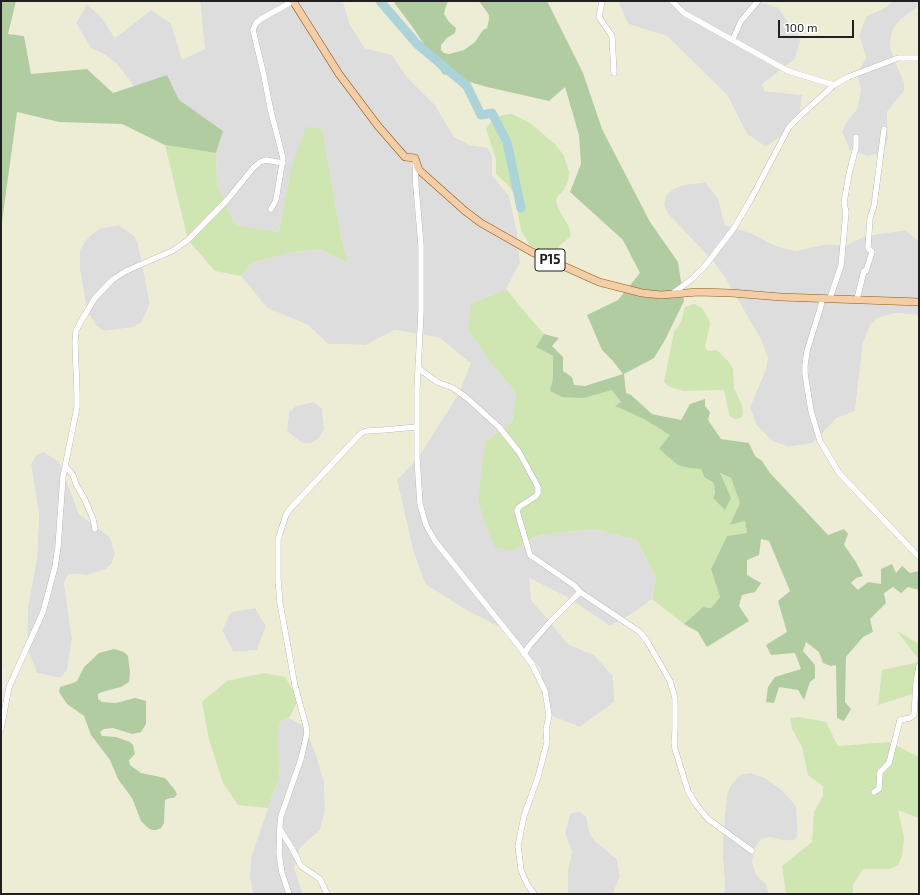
<!DOCTYPE html>
<html>
<head>
<meta charset="utf-8">
<style>
  body { margin:0 }
  #map { position:relative; width:920px; height:895px; overflow:hidden; background:#f0ede8; font-family:"Exo 2",sans-serif }
  canvas { display:block }
  .frame { position:absolute; inset:0; border:2px solid #202020; pointer-events:none }
  .scale { position:absolute; left:778px; top:20px; width:76px; height:18px; box-sizing:border-box; border:2px solid #202020; border-top:0; padding-left:5px; font-size:12px; line-height:14px; white-space:nowrap; color:#202020; -webkit-text-stroke:3px #fff; paint-order:stroke }
</style>
</head>
<body>
<div id="map">
<canvas width="920" height="895"></canvas>
<div class="frame"></div>
<div class="scale">100 m</div>
</div>
<script>
const ctx = document.querySelector('canvas').getContext('2d');
ctx.lineJoin = 'round';
function paint(path, color) { ctx.fillStyle = color; ctx.fill(path, 'evenodd'); }
const poly = rows => new Path2D(rows.map(r => 'M' + r).join(''));
function strokePath(path, color, width, dash) { ctx.strokeStyle = color; ctx.lineWidth = width; ctx.lineCap = dash ? 'butt' : 'round'; ctx.setLineDash(dash || []); ctx.stroke(path); }
function label(font, color, halo, rows, align = 'center') {
  ctx.font = font + ' "Exo 2",sans-serif'; ctx.lineWidth = 4; ctx.setLineDash([]); ctx.textBaseline = 'middle'; ctx.strokeStyle = halo; ctx.fillStyle = color; for (const [text, x, y, turn = 0] of rows) {
    ctx.save(); ctx.translate(x, y); ctx.rotate((+turn || 0) * Math.PI / 180); ctx.textAlign = isNaN(turn) ? turn : align; if (halo) ctx.strokeText(text, 0, 0); ctx.fillText(text, 0, 0); ctx.restore();
  }
}
paint(poly([
  [200,1,343,1,350,25,365,48,392,55,408,78,435,105,454,137,470,145,488,148,492,156,492,175,509,196,517,232,520,263,506,289,471,304,493,365,516,393,512,422,486,441,478,501,513,551,538,535,594,529,637,540,656,579,652,599,632,614,610,626,565,596,529,578,568,644,594,655,613,676,615,702,580,727,549,715,507,631,466,610,425,584,413,550,397,480,417,459,459,393,440,338,394,330,366,345,328,344,308,325,267,308,241,276,252,263,289,253,320,249,348,263,341,236,330,174,290,172,279,232,235,225,217,185,216,153,223,131,178,100,167,75,134,86,117,64,105,55,91,48,76,23,87,4,101,17,115,38,151,10,171,23,182,59,202,19],
  [618,1,756,1,777,7,801,38,795,59,764,91,802,95,799,123,766,147,747,134,727,95,667,36,628,24],
  [893,1,919,1,919,6,900,20,892,54,904,82,904,91,887,112,888,139,885,148,878,154,868,156,850,150,842,132,845,123,857,109,861,89,856,74,866,58,859,35,866,16,886,7],
  [705,182,718,198,725,225,751,233,776,246,796,251,822,245,847,245,865,236,905,230,919,241,919,315,894,313,863,342,855,411,837,418,813,443,788,447,780,444,771,440,756,425,750,407,766,369,726,279,713,261,668,214,664,205,666,196,673,189,683,185],
  [119,225,134,236,138,243,150,303,142,322,134,327,105,331,96,326,87,310,80,270,80,250,85,241,92,234,101,228],
  [314,402,322,408,324,430,319,438,311,443,302,443,287,431,289,412,296,406],
  [44,452,59,461,79,514,110,537,115,554,112,563,106,569,88,575,69,574,64,582,72,639,67,670,60,678,37,673,27,648,28,607,37,557,39,515,31,464,36,455],
  [255,608,266,626,257,650,233,652,222,630,231,612],
  [289,718,302,725,307,733,316,754,324,782,325,811,320,830,300,848,295,868,303,894,253,894,250,877,251,857,279,777,278,731,281,721],
  [751,773,765,778,782,790,792,801,796,806,798,833,797,837,794,840,784,841,754,852,752,862,759,878,766,884,769,894,724,894,725,885,723,859,723,836,727,794,731,785,737,778,742,774],
  [579,811,586,816,590,834,595,841,617,859,620,877,613,893,613,894,568,894,568,870,572,852,565,833,570,814]
]), '#dedddd');
paint(poly([
  [16,1,200,1,205,49,182,60,171,23,151,10,115,38,101,17,87,4,76,23,91,48,105,55,117,64,134,86,113,93,87,69,31,74,24,36,8,34],
  [343,1,393,1,414,29,443,74,565,87,579,135,581,164,570,192,623,240,641,273,618,300,587,315,602,350,613,361,654,358,665,340,684,301,678,262,650,222,602,129,583,73,547,1,618,1,628,24,667,36,727,95,747,134,766,147,799,123,802,95,764,91,762,84,795,59,801,38,778,7,756,1,893,1,886,7,866,17,859,35,866,58,857,74,861,89,857,109,846,123,842,132,850,150,868,156,878,154,885,148,888,139,887,112,904,91,904,82,892,54,890,45,891,35,894,27,900,20,919,6,919,241,905,230,865,236,847,245,822,245,796,251,776,246,751,233,725,225,718,198,705,182,683,185,673,189,666,196,664,205,668,214,713,261,726,279,761,339,768,358,766,369,750,407,756,425,771,440,780,444,788,447,813,443,837,418,855,411,863,342,870,325,877,318,894,313,919,315,919,571,910,573,896,573,891,564,881,584,858,590,851,583,856,578,863,576,856,562,843,545,844,529,828,535,770,473,762,461,755,456,749,443,721,439,708,420,710,412,690,404,681,420,652,414,631,395,626,393,623,374,585,386,574,385,572,377,563,371,563,357,551,346,559,338,544,334,530,318,506,289,520,263,517,232,509,196,492,175,492,156,488,148,470,145,454,137,435,105,408,78,392,55,365,48,350,25],
  [496,159,564,190,557,197,556,201,559,210,569,227,559,246,521,230,514,194,509,186,496,174],
  [681,322,710,325,705,347,708,351,728,361,733,369,734,388,742,405,729,414,724,390,683,391,674,332],
  [448,1,479,1,489,15,489,19,487,28,483,30,475,42,464,50,449,54,444,53,441,50,441,45,447,38,455,33,444,14,445,9],
  [17,111,59,122,122,124,165,145,188,240,215,271,241,276,267,308,308,325,328,344,366,345,394,330,440,338,471,363,459,393,437,428,417,459,397,480,413,550,425,584,466,610,507,631,540,668,549,715,580,727,614,702,613,676,594,655,568,644,531,600,529,578,565,596,610,626,632,614,652,599,684,624,698,632,739,606,742,594,754,592,747,575,747,560,761,539,769,541,790,591,778,601,787,632,772,655,795,653,801,670,775,678,779,687,798,690,804,699,810,682,815,678,815,665,803,651,806,642,819,652,823,663,836,665,837,718,845,702,846,657,863,637,873,632,870,619,886,603,884,593,893,587,908,587,919,590,919,644,898,632,919,662,882,670,878,705,919,692,919,757,889,742,838,746,792,729,802,747,808,775,823,786,823,796,814,812,812,842,782,866,786,894,769,894,766,884,756,875,752,862,755,847,761,839,770,837,789,841,794,840,797,837,798,833,796,806,782,790,773,783,761,776,751,773,742,774,737,778,731,785,727,794,723,836,723,859,725,885,724,894,613,894,613,893,620,877,617,859,595,841,590,834,586,816,579,811,570,814,565,833,572,852,568,870,568,894,303,894,294,868,300,848,320,830,325,811,324,782,316,754,307,733,302,725,289,718,299,699,285,677,238,805,268,808,251,857,250,877,253,894,1,894,1,693,3,690,6,672,1,663,1,229],
  [119,225,134,236,138,244,150,304,142,322,134,327,105,331,96,326,87,310,80,270,80,250,85,241,92,234,101,228],
  [314,402,322,408,324,417,324,430,319,438,311,443,302,443,287,431,289,412,296,406],
  [44,452,59,462,79,514,110,537,115,554,112,563,106,569,88,575,69,574,64,582,72,639,67,670,60,678,37,673,27,648,28,607,37,557,39,515,31,464,36,455],
  [255,608,266,626,257,650,233,652,222,630,231,612],
  [84,667,121,687,102,692,98,694,98,699,102,702,116,703,135,698,132,734,113,728,104,729,100,732,102,736,116,737,129,760,129,765,141,773,165,778,170,798,165,800,164,823,141,821,132,798,118,779,110,760,91,735,84,716,67,704,60,687,73,683,77,681],
  [897,810,919,818,919,894,853,894,853,885,864,869,890,869,904,837]
]), '#ededd5');
paint(poly([
  [512,114,530,123,556,145,564,156,569,172,568,181,564,190,557,197,556,201,559,210,569,227,571,236,559,246,556,255,550,257,536,251,529,244,521,230,514,194,509,186,496,174,496,159,486,129,492,121,503,115],
  [306,127,322,129,341,236,348,263,320,249,289,253,252,263,241,276,215,271,188,240,165,145,216,153,217,185,235,225,279,232,290,172],
  [506,289,530,318,544,334,536,347,553,356,553,379,584,398,612,389,621,402,616,406,644,419,671,435,659,450,689,468,701,469,704,477,714,483,715,494,725,509,731,498,719,473,731,478,740,503,731,525,745,521,747,533,727,536,711,569,720,597,711,608,703,607,684,624,652,599,656,579,637,540,594,529,538,535,513,551,494,547,478,501,482,464,486,441,512,422,516,393,493,365,468,330,471,304],
  [694,304,702,308,709,320,710,325,705,347,708,351,717,350,728,361,733,369,734,388,742,405,743,414,741,418,736,419,732,418,729,414,724,390,683,391,668,386,664,382,674,332,681,322,685,307],
  [897,631,919,644,919,660],
  [919,662,919,692,878,705,882,670],
  [264,673,285,677,299,699,289,718,281,721,278,731,279,777,268,808,238,805,223,783,209,739,202,702,227,681],
  [799,717,826,722,838,746,889,742,919,757,919,818,898,810,904,837,902,856,898,865,890,869,863,869,853,885,853,894,786,894,782,866,812,842,814,812,823,796,823,786,808,775,802,747,792,729,790,718]
]), '#cfe5b2');
paint(poly([
  [1,1,16,1,8,34,24,36,31,74,87,69,113,93,167,75,179,100,223,131,216,153,165,145,122,124,59,122,17,112,1,229],
  [393,1,448,1,445,9,444,14,449,22,456,28,455,33,447,38,441,45,441,50,444,53,449,54,464,50,475,42,483,30,487,28,489,19,489,15,479,1,547,1,583,73,602,129,650,222,678,262,684,301,665,340,654,358,624,374,626,393,631,395,652,414,681,420,690,404,705,399,705,406,710,412,708,420,721,439,749,443,755,456,762,461,770,473,828,535,844,529,848,534,844,545,856,562,863,576,856,578,851,583,858,590,868,582,881,584,881,569,892,564,896,573,902,566,910,573,919,571,919,590,908,587,901,593,893,587,884,593,886,603,870,619,873,632,863,637,846,657,845,702,851,709,844,721,837,718,836,665,831,666,823,663,819,652,806,642,803,651,815,665,815,678,810,682,804,700,798,690,779,687,774,703,766,702,768,687,775,677,801,669,795,653,771,655,766,645,787,632,778,601,790,591,769,541,761,539,759,555,747,560,747,575,761,583,755,592,742,595,739,606,749,621,707,647,698,632,684,624,703,607,711,608,720,597,711,569,727,536,747,533,745,521,730,525,740,503,731,478,720,473,731,498,725,510,713,498,715,494,714,483,704,477,701,469,689,468,678,465,659,449,670,435,644,419,615,406,621,402,612,390,584,398,562,397,550,391,553,379,553,356,536,347,544,334,559,338,552,346,563,357,563,371,572,377,574,385,585,386,623,374,613,361,602,350,587,315,618,300,640,273,623,240,570,192,581,164,579,135,565,87,549,101,487,87,443,74,414,29],
  [114,649,124,652,128,656,130,672,129,682,121,687,102,692,98,694,98,699,102,702,116,703,135,698,146,701,146,724,141,732,132,734,113,728,104,729,100,732,102,736,116,737,130,742,133,745,135,754,129,760,130,765,141,773,165,778,175,790,177,794,174,798,170,798,165,800,164,823,161,828,156,830,152,830,148,828,141,821,132,798,118,779,110,760,91,735,84,716,67,704,59,692,60,687,73,683,77,681,84,667,99,653]
]), '#b0cca0');
strokePath(poly([
  [380,1,417,44,467,86,481,115,492,113,507,142,521,208]
]), '#acd3da', 9);
const minor = poly([
  [602,1,599,17,612,36,614,73],
  [672,1,684,13,788,71,834,85],
  [733,39,741,21,758,1],
  [415,163,416,187,421,245,421,311,417,389,417,459,420,504,426,525,435,541,518,645,532,664,545,691,549,715,546,730,547,742,538,777,524,816,518,846,521,870,527,884,534,894],
  [271,209,276,200,283,158,271,112,264,76,253,30,256,23,261,19,293,1],
  [672,294,692,279,705,266,734,228,751,199,789,127,801,115,834,85,848,77,898,58,919,58],
  [822,298,821,306,807,351,805,365,805,374,811,411,820,441,839,473,919,557],
  [830,298,841,266,846,212,844,203,849,174,856,147,856,137],
  [857,299,864,271,866,271,872,252,868,248,870,218,874,206,884,129],
  [418,368,437,382,453,388,467,398,499,427,519,452,538,487,538,493,536,496,519,507,517,511,530,555,575,586,580,592,640,632,647,641,670,681,675,698,675,731,674,742,675,749,688,791,695,803,708,819,752,851],
  [65,466,73,475,76,484,85,500,93,519,95,529],
  [524,654,529,646,551,621,580,592],
  [1,729,9,687,43,612,55,567,58,547,63,477,77,407,77,393,75,342,76,331,80,323,95,298,112,280,126,271,172,251,188,240,228,199,253,168,260,162,266,160,283,163],
  [874,792,879,789,880,772,889,763,900,720,910,718,914,715,916,684,919,666],
  [280,829,293,850,301,866,320,879,327,894],
  [289,894,282,873,279,853,280,825,281,816,301,759,307,733,306,726,295,686,280,603,278,580,278,540,281,530,286,515,289,510,361,433,367,431,383,430,417,427]
]);
const major = poly([
  [293,1,339,74,378,126,405,157,415,158,419,170,465,211,481,223,532,252,599,282,642,293,661,295,698,292,731,293,781,297,919,302]
]);
strokePath(minor, '#a1a1a1', 6);
strokePath(major, '#905a0d', 8);
strokePath(minor, '#fff', 5.5);
strokePath(major, '#f4cea8', 7);
for (const [x, y, w] of [
  [550,260,30]
]) { const box = new Path2D(); box.roundRect(x - w / 2, y - 11, w, 22, 3); ctx.fillStyle = '#fff'; ctx.fill(box); strokePath(box, '#202020', 1); }
label('bold 13px', '#202020', null, [
  ["P15",550,260]
]);
</script>
</body>
</html>
